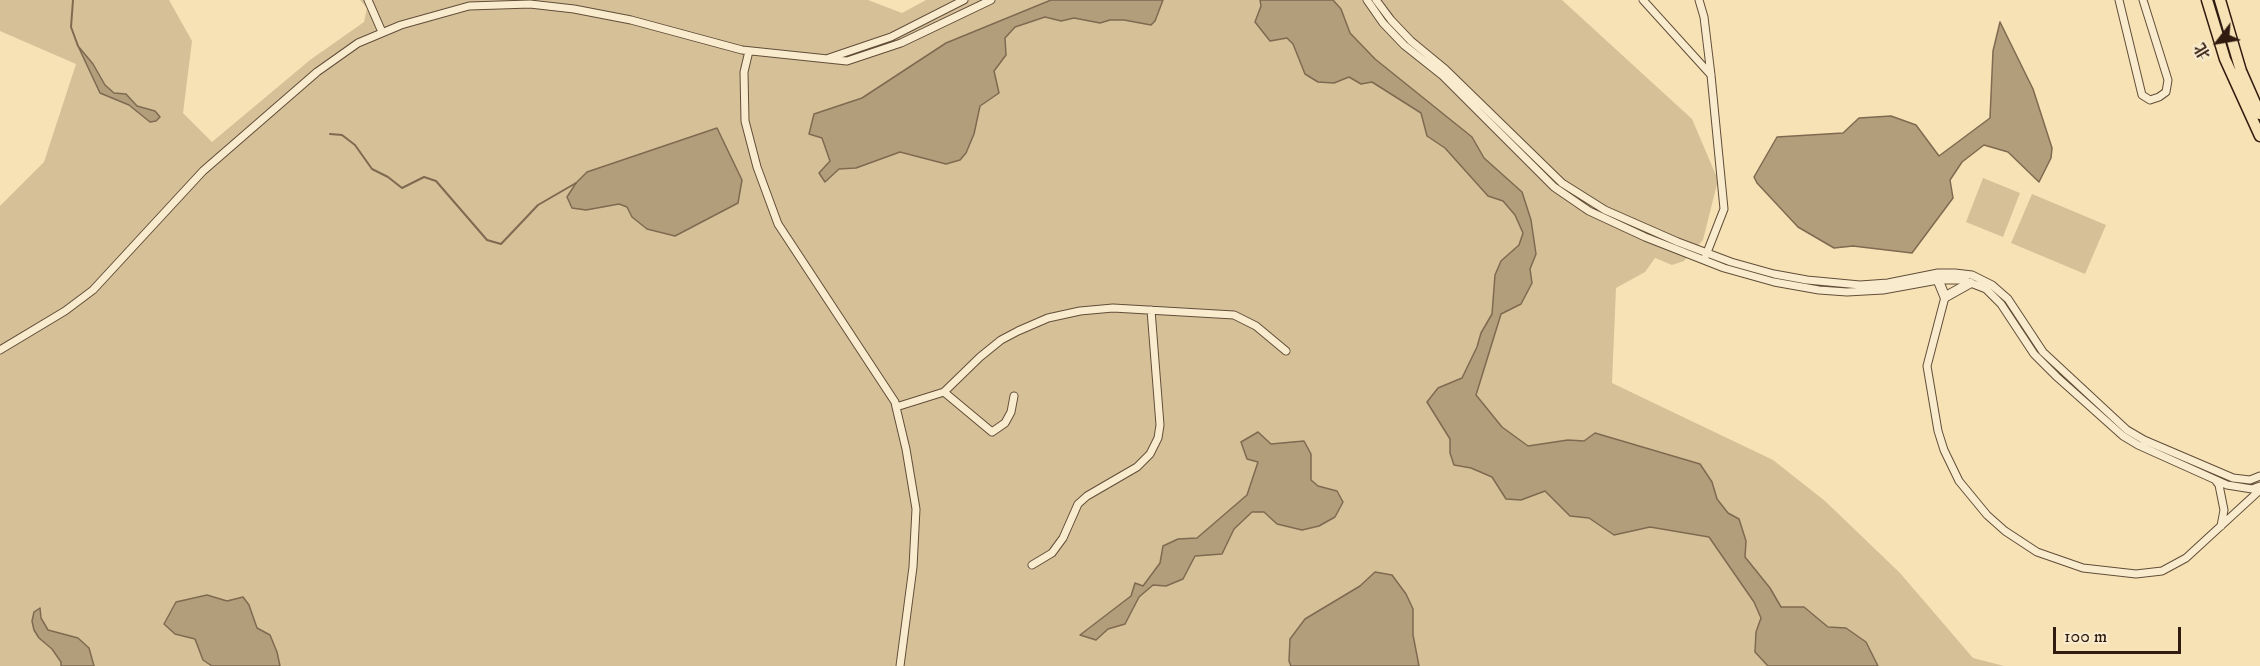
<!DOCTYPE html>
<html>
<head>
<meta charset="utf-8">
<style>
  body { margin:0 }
  #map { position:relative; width:2260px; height:666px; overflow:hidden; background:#f6e2b4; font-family:"IM FELL DW Pica","Noto Serif SC",serif }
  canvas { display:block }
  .north { position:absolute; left:2188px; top:12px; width:60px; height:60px; -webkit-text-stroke:4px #f9ecce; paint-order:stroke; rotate:239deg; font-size:16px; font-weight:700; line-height:24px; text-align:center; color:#311b10 }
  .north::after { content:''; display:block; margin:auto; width:21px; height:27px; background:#311b10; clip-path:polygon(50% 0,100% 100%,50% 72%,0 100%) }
  .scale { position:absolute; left:2053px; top:627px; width:128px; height:27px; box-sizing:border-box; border:3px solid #311b10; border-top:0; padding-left:8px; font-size:18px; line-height:21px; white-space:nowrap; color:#311b10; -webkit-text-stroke:4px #f9ecce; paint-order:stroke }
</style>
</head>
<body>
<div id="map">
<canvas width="2260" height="666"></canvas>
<div class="north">北</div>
<div class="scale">100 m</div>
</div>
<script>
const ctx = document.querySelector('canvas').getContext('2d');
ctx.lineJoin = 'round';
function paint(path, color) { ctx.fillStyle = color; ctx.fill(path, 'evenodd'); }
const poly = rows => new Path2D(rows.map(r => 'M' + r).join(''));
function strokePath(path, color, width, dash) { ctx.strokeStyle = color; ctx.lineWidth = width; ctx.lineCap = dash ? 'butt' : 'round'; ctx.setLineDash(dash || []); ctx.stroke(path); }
paint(poly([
  [0,0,169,0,192,41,183,113,212,142,310,60,364,22,367,8,360,0,868,0,902,13,926,0,1562,0,1692,119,1718,180,1703,240,1684,261,1672,265,1655,258,1645,272,1616,288,1612,383,1773,460,1825,501,1900,573,1973,658,2004,666,0,666,0,206,44,162,76,64,0,31],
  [1983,178,2020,193,2003,237,1966,222],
  [2032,194,2106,225,2085,274,2011,243]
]), '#d5c098');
const water = poly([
  [1051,0,1163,0,1155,21,1151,25,1124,20,1110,20,1100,23,1074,18,1061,21,1045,17,1015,27,1005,38,1006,55,994,71,999,93,980,106,974,134,966,153,960,160,946,164,900,152,856,168,839,169,825,182,819,173,830,161,822,138,809,134,814,114,862,98,946,43,1051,0],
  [1260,0,1333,0,1341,9,1350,33,1375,59,1472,137,1484,158,1522,192,1531,220,1536,254,1530,269,1532,283,1521,304,1501,314,1476,395,1502,427,1528,446,1568,440,1584,441,1595,433,1700,464,1712,482,1717,499,1728,513,1739,519,1746,541,1745,557,1770,588,1781,607,1804,607,1828,627,1846,628,1866,642,1878,666,1768,666,1755,652,1756,632,1761,618,1754,602,1709,537,1650,527,1614,535,1589,518,1570,516,1545,491,1521,500,1506,499,1492,477,1471,468,1454,465,1450,453,1450,439,1427,402,1438,388,1462,378,1477,347,1481,333,1492,314,1495,275,1501,261,1519,245,1523,233,1515,215,1503,201,1488,196,1445,148,1427,136,1421,113,1372,82,1361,84,1349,77,1334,83,1318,82,1305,74,1293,44,1287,38,1270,41,1255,22,1261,6,1260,0],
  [2000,22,2033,89,2052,148,2051,158,2039,182,2008,152,1984,145,1962,162,1950,180,1953,198,1912,253,1853,246,1834,248,1798,227,1757,183,1754,177,1777,137,1843,133,1859,118,1891,116,1916,125,1939,156,1990,118,1993,51,2000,22],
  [78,46,93,64,105,85,114,93,126,94,137,106,155,111,160,117,156,121,150,122,129,105,100,93,78,46],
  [717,128,742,180,738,203,675,236,647,229,632,217,627,207,619,204,586,210,572,208,567,197,576,183,587,172,717,128],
  [1258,432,1271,444,1304,441,1311,454,1311,480,1318,486,1337,491,1343,502,1335,517,1319,526,1302,530,1277,524,1264,512,1252,512,1234,529,1222,554,1195,556,1183,579,1166,586,1153,585,1139,597,1125,624,1108,629,1096,640,1080,635,1131,596,1135,583,1143,586,1160,563,1163,546,1178,539,1197,538,1247,495,1258,462,1247,459,1241,442,1258,432],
  [1375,572,1392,575,1406,594,1413,609,1413,635,1419,666,1291,666,1289,661,1290,639,1305,619,1360,586,1375,572],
  [207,595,227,601,243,597,249,605,257,628,270,635,277,652,280,666,212,666,203,660,195,639,175,634,164,624,176,602,207,595],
  [40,608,41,618,48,630,78,638,89,648,94,666,61,666,61,662,52,649,39,638,34,630,32,621,34,612,40,608]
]);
paint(water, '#b39e7c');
strokePath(water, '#7f6a51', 1.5);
strokePath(poly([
  [73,0,71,27,78,46],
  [330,134,342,135,355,145,372,169,388,177,402,188,424,177,436,181,487,240,501,244,538,205,576,183]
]), '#7f6a51', 2);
const minor = poly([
  [368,0,382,32],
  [1367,0,1383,23,1404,45,1443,76,1554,187,1589,211,1645,237,1724,268,1774,282,1819,290,1847,292,1883,290,1938,280,1963,280,1986,289,2001,304,2034,354,2057,377,2123,436,2138,445,2227,485,2252,489,2260,486],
  [1376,0,1391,20,1411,41,1445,69,1562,183,1605,210,1678,242,1731,262,1774,274,1807,280,1860,285,1888,283,1938,273,1955,273,1972,275,1992,285,2008,299,2043,352,2127,430,2144,440,2233,478,2250,480,2260,476],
  [1643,0,1711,75],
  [1699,0,1704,17,1711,75,1724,209,1706,255],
  [2119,0,2142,95,2150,100,2159,97,2166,92,2168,80,2143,0],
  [749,51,744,72,745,121,757,167,778,224,895,402,896,407,906,449,916,509,913,567,900,666],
  [829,58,891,37,964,0],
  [1945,297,1927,366,1938,431,1944,450,1959,481,1987,515,2005,531,2037,552,2083,568,2136,574,2162,571,2186,558,2260,490],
  [0,350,65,311,93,290,203,171,317,72,358,43,401,25,469,6,530,4,574,9,631,20,742,50,847,61,901,43,991,0],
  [944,392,992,432,1005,423,1011,412,1014,396],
  [896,407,944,392,980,357,1001,340,1018,331,1048,318,1080,311,1113,308,1234,315,1256,326,1286,351],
  [2216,481,2219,485,2224,510,2221,526],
  [1032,565,1052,553,1063,538,1078,504,1087,496,1137,467,1150,454,1158,438,1160,425,1151,310]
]);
const tertiary = poly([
  [1938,280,1945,297,1970,283]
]);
const primary = poly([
  [2207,0,2225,59,2260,136],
  [2220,0,2241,71,2260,114]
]);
strokePath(minor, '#624d39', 9);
strokePath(tertiary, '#624d39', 11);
strokePath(primary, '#311b10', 13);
strokePath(minor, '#f9ecce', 7);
strokePath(tertiary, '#f9ecce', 9);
strokePath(primary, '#f6e2b4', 10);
</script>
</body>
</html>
